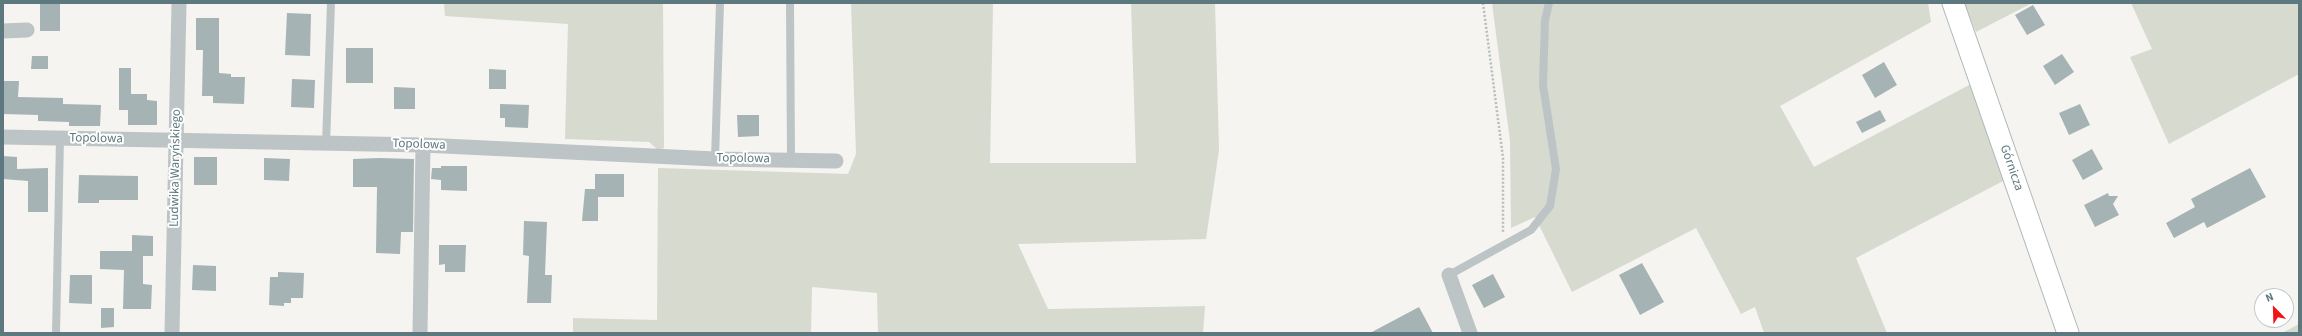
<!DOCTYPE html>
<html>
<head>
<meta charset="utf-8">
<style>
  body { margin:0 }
  #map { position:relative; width:2302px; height:336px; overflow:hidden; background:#f5f4f0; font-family:"Source Sans 3",sans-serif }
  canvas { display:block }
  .frame { position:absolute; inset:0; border:4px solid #5d787e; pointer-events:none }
  .north { position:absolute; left:2254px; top:288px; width:40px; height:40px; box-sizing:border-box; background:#fff; border:1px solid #bec9cb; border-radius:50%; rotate:337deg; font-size:11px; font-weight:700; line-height:16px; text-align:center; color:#5d787e }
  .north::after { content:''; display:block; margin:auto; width:14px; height:18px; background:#f21313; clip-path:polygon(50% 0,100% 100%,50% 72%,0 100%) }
</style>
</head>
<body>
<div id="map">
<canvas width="2302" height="336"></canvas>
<div class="frame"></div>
<div class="north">N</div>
</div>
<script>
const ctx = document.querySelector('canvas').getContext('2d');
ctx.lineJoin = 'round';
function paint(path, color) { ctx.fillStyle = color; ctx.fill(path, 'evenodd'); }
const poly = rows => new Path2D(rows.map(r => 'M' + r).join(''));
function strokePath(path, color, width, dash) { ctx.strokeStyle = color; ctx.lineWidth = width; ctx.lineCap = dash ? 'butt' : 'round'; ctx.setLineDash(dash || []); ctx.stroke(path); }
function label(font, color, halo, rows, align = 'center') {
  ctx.font = font + ' "Source Sans 3",sans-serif'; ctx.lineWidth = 4; ctx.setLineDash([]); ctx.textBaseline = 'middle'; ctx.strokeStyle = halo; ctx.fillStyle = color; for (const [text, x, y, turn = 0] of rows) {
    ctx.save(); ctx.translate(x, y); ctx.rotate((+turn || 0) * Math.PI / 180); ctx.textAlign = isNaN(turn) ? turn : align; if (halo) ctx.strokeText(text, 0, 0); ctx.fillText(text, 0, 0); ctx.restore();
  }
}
paint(poly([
  [444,3,663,3,664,148,658,150,649,142,565,139,568,24,445,16],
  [851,3,993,3,990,163,1136,163,1131,3,1215,3,1219,150,1206,239,1018,244,1048,309,1205,306,1203,333,878,333,877,293,812,287,811,333,573,333,573,318,657,320,658,168,848,174,856,154],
  [1492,3,1928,3,1931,22,1780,106,1814,167,1971,84,2005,180,1856,258,1887,333,1764,333,1755,307,1741,314,1696,228,1572,292,1535,217,1511,228,1510,141],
  [1964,3,2032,3,1976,32],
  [2131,3,2299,3,2299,74,2169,144,2130,57,2152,49],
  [2299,324,2299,333,2282,333]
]), '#d6dacf');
paint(poly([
  [40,3,60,3,60,31,40,31],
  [2033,5,2045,25,2027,35,2015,15],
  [287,13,311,14,310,56,285,55],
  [196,18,219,18,219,73,231,74,231,77,245,77,244,104,213,103,213,96,202,96,203,50,196,50],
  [346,48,373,48,373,83,346,83],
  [2062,54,2074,72,2055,85,2043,66],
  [32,56,48,56,48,69,31,69],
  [1884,62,1897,85,1875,98,1862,75],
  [119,68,131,68,131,94,147,94,147,100,157,101,157,125,128,125,128,110,119,110],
  [489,69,506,70,506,89,489,89],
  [292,79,315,80,314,108,291,107],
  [3,81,19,81,18,97,63,98,63,104,101,105,100,126,69,126,69,122,38,121,38,115,3,114],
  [394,87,415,88,415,109,394,109],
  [500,104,529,105,528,128,505,127,505,118,500,118],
  [2080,104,2090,125,2069,135,2059,113],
  [1880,110,1886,121,1862,133,1856,122],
  [737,115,759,115,759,136,738,137],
  [2092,149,2103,169,2083,180,2072,160],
  [3,156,17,157,17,169,48,168,48,212,28,212,28,181,3,179],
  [194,157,217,157,217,185,194,185],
  [264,158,290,159,289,181,264,180],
  [379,158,414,159,413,232,401,232,400,254,376,253,377,187,353,187,353,159],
  [441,166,467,166,467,191,441,190,441,180,431,179,432,168,441,168],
  [2250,168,2266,197,2207,228,2204,222,2174,238,2166,223,2195,207,2191,199],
  [595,174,624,174,624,197,598,197,598,221,582,221,585,189,595,189],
  [79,175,138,176,138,200,99,200,99,203,78,203],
  [2108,193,2109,196,2118,196,2113,204,2119,215,2095,227,2084,205],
  [524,221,547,222,545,275,552,275,551,303,527,303,529,256,523,255],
  [132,235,153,236,153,256,143,256,143,284,152,285,151,309,123,309,124,270,100,269,100,251,132,251],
  [439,245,466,245,465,272,445,272,445,264,439,265],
  [1642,263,1664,302,1640,315,1619,275],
  [193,265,216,266,216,291,192,290],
  [278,272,304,273,303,298,291,298,291,303,284,303,284,306,269,305,270,277,278,277],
  [1493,274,1505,297,1484,308,1472,285],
  [70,275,92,275,92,304,69,303],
  [1419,307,1433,333,1370,333],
  [101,308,114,308,114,327,101,328]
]), '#a5b3b5');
const secondary = poly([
  [1953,3,2068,333]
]);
strokePath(secondary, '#afb8bb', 23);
strokePath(poly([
  [1483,3,1503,158,1503,233]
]), '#b7bcbd', 2.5, [2, 2]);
strokePath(poly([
  [790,3,791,160],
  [326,144,331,3],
  [715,159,720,3],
  [1449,275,1531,230,1550,206,1556,169,1543,85,1545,20,1549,3],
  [56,333,60,138]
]), '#bdc4c6', 8);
strokePath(poly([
  [3,31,27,30],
  [3,137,423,145,715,159,836,161],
  [1449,275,1470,333],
  [172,333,179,3],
  [420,333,423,145]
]), '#bdc4c6', 15);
strokePath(secondary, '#fff', 21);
label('13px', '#5d787e', '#fff', [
  ["Topolowa",96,139,1],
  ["Topolowa",419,145,2],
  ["Topolowa",743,159,1],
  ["Ludwika Waryńskiego",176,168,-89],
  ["Górnicza",2011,168,71]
]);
</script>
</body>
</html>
